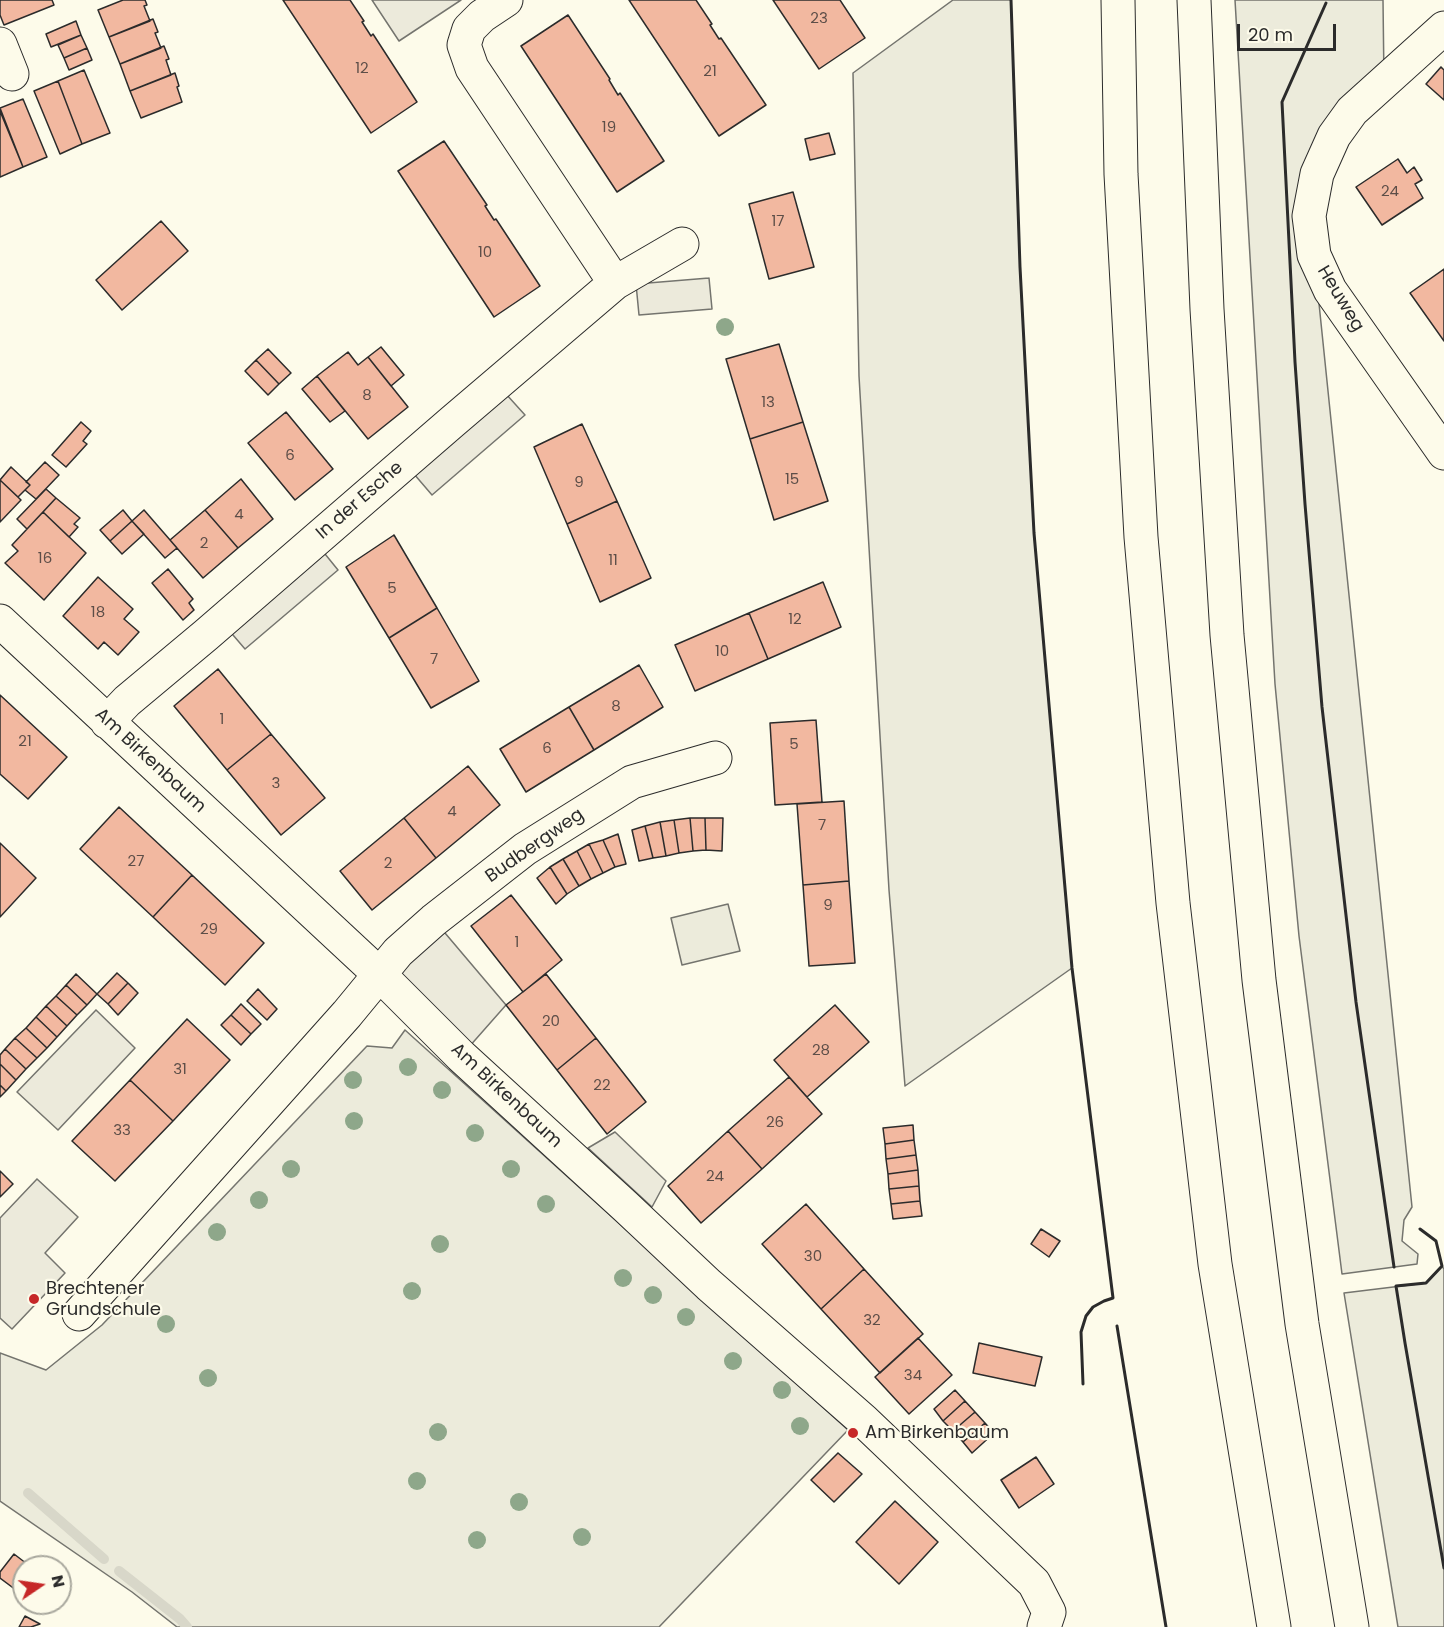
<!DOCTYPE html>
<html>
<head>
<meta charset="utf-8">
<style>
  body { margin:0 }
  #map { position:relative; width:1444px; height:1627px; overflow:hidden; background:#fdfbea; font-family:Poppins,sans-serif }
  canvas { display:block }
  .north { position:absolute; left:12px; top:1555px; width:60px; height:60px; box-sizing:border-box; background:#fdfbea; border:2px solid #a9a89e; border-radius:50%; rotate:77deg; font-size:16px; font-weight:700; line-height:24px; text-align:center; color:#2b2b2b }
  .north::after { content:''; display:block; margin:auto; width:21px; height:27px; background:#c62828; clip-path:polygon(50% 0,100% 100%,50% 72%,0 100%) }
  .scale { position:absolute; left:1237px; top:24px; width:99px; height:27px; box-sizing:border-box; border:3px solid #2b2b2b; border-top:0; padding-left:8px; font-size:18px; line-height:21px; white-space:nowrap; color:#2b2b2b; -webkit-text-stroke:4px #fdfbea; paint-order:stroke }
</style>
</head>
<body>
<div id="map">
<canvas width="1444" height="1627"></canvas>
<div class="north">N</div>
<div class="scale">20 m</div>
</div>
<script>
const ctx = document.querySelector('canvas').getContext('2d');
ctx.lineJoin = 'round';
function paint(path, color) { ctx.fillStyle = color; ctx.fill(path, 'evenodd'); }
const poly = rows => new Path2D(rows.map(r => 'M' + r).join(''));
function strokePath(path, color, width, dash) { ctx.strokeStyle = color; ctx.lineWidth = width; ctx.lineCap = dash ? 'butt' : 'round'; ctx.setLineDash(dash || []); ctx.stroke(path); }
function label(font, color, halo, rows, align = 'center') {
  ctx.font = font + ' Poppins,sans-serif'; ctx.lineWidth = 4.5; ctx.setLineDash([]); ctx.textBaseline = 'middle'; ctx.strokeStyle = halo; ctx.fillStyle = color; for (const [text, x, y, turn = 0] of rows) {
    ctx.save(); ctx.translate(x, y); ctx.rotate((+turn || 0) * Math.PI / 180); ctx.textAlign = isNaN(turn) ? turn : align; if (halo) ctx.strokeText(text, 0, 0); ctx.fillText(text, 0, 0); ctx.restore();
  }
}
const green = poly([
  [953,0,1011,0,1020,267,1034,533,1072,968,905,1086,889,890,859,376,853,73,953,0],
  [1235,0,1383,0,1384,82,1334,136,1314,255,1412,1207,1404,1220,1402,1241,1418,1254,1417,1264,1342,1274,1299,936,1275,684,1235,0],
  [728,904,740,951,682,965,671,918,728,904],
  [405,1030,848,1430,659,1627,177,1627,132,1592,0,1501,0,1353,46,1370,102,1325,367,1046,392,1048,405,1030],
  [1442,1266,1444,1269,1444,1627,1398,1627,1344,1293,1426,1283,1442,1266]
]);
paint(green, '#ecebdb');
strokePath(green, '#74746e', 1.5);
const parking = poly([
  [372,0,461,0,399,41,372,0],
  [709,278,712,309,639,315,636,284,709,278],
  [506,394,525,415,432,495,414,474,506,394],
  [321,549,338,570,245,649,227,628,321,549],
  [434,920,506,1005,461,1056,379,974,434,920],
  [96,1010,135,1048,58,1130,17,1092,96,1010],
  [615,1132,666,1181,652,1207,588,1148,615,1132],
  [37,1179,78,1217,45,1253,65,1273,12,1329,0,1318,0,1218,37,1179]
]);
paint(parking, '#eceadb');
strokePath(parking, '#74746e', 1.5);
strokePath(poly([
  [28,1493,104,1559],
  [119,1571,180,1619,187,1627]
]), '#d8d7c9', 10);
const building = poly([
  [0,0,52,0,54,5,4,25,0,15,0,0],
  [123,0,145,0,147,5,144,6,150,21,109,37,98,10,123,0],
  [283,0,350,0,364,21,362,22,371,36,373,34,417,102,371,133,283,0],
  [629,0,696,0,712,24,710,25,719,39,721,38,766,105,719,136,629,0],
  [773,0,840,0,865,38,819,69,773,0],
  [568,15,610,79,609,80,618,95,620,93,664,161,617,192,521,46,568,15],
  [153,19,158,32,155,33,161,48,120,64,109,37,153,19],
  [76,21,81,35,51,47,46,34,76,21],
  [81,35,87,48,64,58,58,45,81,35],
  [164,46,169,59,166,60,171,75,130,91,120,64,164,46],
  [87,48,92,60,69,70,64,58,87,48],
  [1441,67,1444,70,1444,100,1426,84,1441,67],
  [84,70,110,133,82,144,58,81,84,70],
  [175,73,179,86,177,87,182,102,141,118,130,91,175,73],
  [58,81,82,144,60,154,34,91,58,81],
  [23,99,47,157,23,167,0,108,23,99],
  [0,111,23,167,0,177,0,111],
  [829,133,835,154,810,160,805,139,829,133],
  [444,141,487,205,485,206,494,220,496,219,540,286,494,317,398,171,444,141],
  [1398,159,1407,173,1414,167,1422,180,1415,184,1423,198,1382,225,1356,187,1398,159],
  [793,192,814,267,769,279,749,204,793,192],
  [161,221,188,251,122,310,96,280,161,221],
  [1444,269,1444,341,1410,293,1444,269],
  [779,344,803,422,750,439,726,359,779,344],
  [381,347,404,375,391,386,368,357,381,347],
  [268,349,291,373,279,384,256,360,268,349],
  [348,352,358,365,368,357,408,407,368,439,317,376,348,352],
  [256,360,279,384,268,395,245,371,256,360],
  [317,376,345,411,330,422,302,389,317,376],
  [286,412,333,469,295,500,248,443,286,412],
  [81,422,91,431,83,441,87,444,66,467,52,455,81,422],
  [803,422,828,501,774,520,750,439,803,422],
  [582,424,617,501,567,524,534,447,582,424],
  [45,462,59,475,36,499,25,490,30,485,26,482,45,462],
  [11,467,30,485,18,497,0,480,11,467],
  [241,479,273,519,238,548,205,510,241,479],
  [0,480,21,500,0,522,0,480],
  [46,489,56,498,27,529,17,519,46,489],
  [56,498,80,518,74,524,78,527,69,537,43,512,56,498],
  [617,501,651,578,600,602,567,524,617,501],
  [123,510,132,521,110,541,100,530,123,510],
  [144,510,177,548,165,558,132,521,144,510],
  [205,510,238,548,203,578,170,540,205,510],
  [43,512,86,553,44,600,5,563,18,551,12,545,43,512],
  [132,521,144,534,122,554,110,541,132,521],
  [394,535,437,608,389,638,346,567,394,535],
  [168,569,193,599,189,603,194,610,183,620,152,583,168,569],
  [98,577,133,609,124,619,139,632,118,655,104,642,98,649,63,616,98,577],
  [823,582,841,627,768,659,749,613,823,582],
  [437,608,479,681,431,708,389,638,437,608],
  [749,613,768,659,695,691,675,645,749,613],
  [639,665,663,707,594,750,569,707,639,665],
  [218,669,271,734,227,770,174,706,218,669],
  [0,695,67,757,28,799,0,774,0,695],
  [569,707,594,750,526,792,500,749,569,707],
  [816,720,822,802,775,805,770,723,816,720],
  [271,734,325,798,281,835,227,770,271,734],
  [468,766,500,805,436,858,404,818,468,766],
  [844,801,849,881,803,885,797,804,844,801],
  [119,807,192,875,153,917,80,849,119,807],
  [404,818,436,858,372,910,340,871,404,818],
  [690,818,693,851,679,853,674,820,690,818],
  [690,818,705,818,706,850,693,851,690,818],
  [705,818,723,818,722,851,706,850,705,818],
  [674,820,679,853,666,856,660,822,674,820],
  [660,822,666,856,653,858,645,826,660,822],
  [645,826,653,858,639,861,632,830,645,826],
  [618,834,626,864,615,867,603,840,618,834],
  [603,840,615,867,603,873,589,844,603,840],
  [0,843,36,878,0,917,0,843],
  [589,844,603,873,591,879,577,851,589,844],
  [577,851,591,879,579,886,563,859,577,851],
  [563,859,579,886,567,894,550,867,563,859],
  [550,867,567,894,556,904,537,878,550,867],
  [192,875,264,943,225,985,153,917,192,875],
  [849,881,855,963,809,966,803,885,849,881],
  [511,895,562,960,523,992,471,926,511,895],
  [117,973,128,983,108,1004,97,994,117,973],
  [76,974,97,994,87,1005,66,985,76,974],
  [546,974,596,1038,557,1070,506,1005,546,974],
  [128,983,138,993,118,1015,108,1004,128,983],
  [66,985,87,1005,77,1015,56,996,66,985],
  [258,989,277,1009,267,1020,247,1001,258,989],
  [56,996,77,1015,67,1026,46,1006,56,996],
  [241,1004,261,1024,251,1034,231,1015,241,1004],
  [835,1005,869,1042,807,1097,774,1060,835,1005],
  [46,1006,67,1026,57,1037,36,1017,46,1006],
  [231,1015,251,1034,241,1045,221,1025,231,1015],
  [36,1017,57,1037,47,1048,26,1028,36,1017],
  [187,1019,230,1060,173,1121,130,1080,187,1019],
  [26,1028,47,1048,37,1058,15,1038,26,1028],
  [15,1038,37,1058,26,1069,5,1049,15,1038],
  [596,1038,646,1102,607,1134,557,1070,596,1038],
  [5,1049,26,1069,16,1080,0,1064,0,1055,5,1049],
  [0,1064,16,1080,6,1091,0,1085,0,1064],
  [789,1077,822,1114,762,1169,728,1131,789,1077],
  [130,1080,173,1121,115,1181,72,1141,130,1080],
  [0,1085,6,1091,0,1097,0,1085],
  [913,1125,914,1140,885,1144,883,1128,913,1125],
  [728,1131,762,1169,701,1223,668,1186,728,1131],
  [914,1140,916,1155,886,1159,885,1144,914,1140],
  [916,1155,918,1170,888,1174,886,1159,916,1155],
  [918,1170,919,1186,889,1189,888,1174,918,1170],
  [0,1171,13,1184,0,1197,0,1171],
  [919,1186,920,1201,891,1204,889,1189,919,1186],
  [920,1201,922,1216,893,1219,891,1204,920,1201],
  [806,1204,864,1269,821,1309,762,1244,806,1204],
  [1041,1229,1060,1241,1049,1257,1031,1244,1041,1229],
  [864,1269,923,1334,880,1373,821,1309,864,1269],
  [918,1338,952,1375,909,1414,875,1377,918,1338],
  [979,1343,1042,1357,1035,1386,973,1373,979,1343],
  [955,1390,965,1401,943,1421,934,1409,955,1390],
  [965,1401,975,1412,953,1431,943,1421,965,1401],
  [975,1412,985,1423,963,1442,953,1431,975,1412],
  [985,1423,994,1433,972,1453,963,1442,985,1423],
  [838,1453,862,1474,834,1502,811,1480,838,1453],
  [1036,1457,1054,1484,1019,1508,1001,1480,1036,1457],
  [895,1501,938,1542,899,1584,856,1542,895,1501],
  [14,1554,31,1567,24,1567,24,1589,20,1593,0,1578,0,1572,14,1554],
  [25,1616,40,1624,31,1627,19,1627,25,1616]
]);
paint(building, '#f2b8a0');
strokePath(building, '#2b2b2b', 1.5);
const minor = poly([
  [506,0,482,16,469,29,464,45,472,68,615,283],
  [1444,28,1352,111,1334,136,1317,174,1309,216,1314,255,1330,290,1444,453],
  [0,44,12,74],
  [0,621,379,974,461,1056,625,1206,709,1285,864,1421,1034,1583,1049,1612,1044,1627],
  [107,722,127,701,206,635,452,422,615,283,682,244],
  [79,1314,347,1014,398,952,434,920,525,849,632,782,715,758]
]);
const highway = poly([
  [1118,0,1121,174,1141,537,1173,903,1215,1264,1274,1627],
  [1194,0,1207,309,1227,635,1259,980,1302,1324,1352,1627]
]);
strokePath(minor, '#2b2b2b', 35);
strokePath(highway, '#2b2b2b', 35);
strokePath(minor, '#fdfbea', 33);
strokePath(highway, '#fdfbea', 33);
strokePath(poly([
  [1011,0,1020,267,1034,533,1072,968,1113,1298,1104,1301,1093,1307,1086,1316,1081,1332,1083,1384],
  [1326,3,1282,102,1295,362,1305,504,1322,707,1356,1002,1394,1267],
  [1420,1229,1436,1241,1442,1266,1426,1283,1396,1286,1405,1343,1444,1568],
  [1117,1326,1166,1627]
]), '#2b2b2b', 3);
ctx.fillStyle = '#8ea78a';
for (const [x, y] of [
  [725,327],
  [408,1067],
  [353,1080],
  [442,1090],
  [354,1121],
  [475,1133],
  [291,1169],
  [511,1169],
  [259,1200],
  [546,1204],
  [217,1232],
  [440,1244],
  [623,1278],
  [412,1291],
  [653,1295],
  [686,1317],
  [166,1324],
  [733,1361],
  [208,1378],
  [782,1390],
  [800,1426],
  [438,1432],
  [417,1481],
  [519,1502],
  [582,1537],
  [477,1540]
]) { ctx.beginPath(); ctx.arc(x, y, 9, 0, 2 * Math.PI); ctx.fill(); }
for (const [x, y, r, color] of [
  [34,1299,6,"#c62828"],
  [853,1433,6,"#c62828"]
]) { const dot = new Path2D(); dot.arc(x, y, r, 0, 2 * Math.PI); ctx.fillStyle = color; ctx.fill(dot); strokePath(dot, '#fdfbea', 2); }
label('15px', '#5d4e48', null, [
  ["23",819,19],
  ["12",362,69],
  ["21",710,72],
  ["19",609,128],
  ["24",1390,192],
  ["17",778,222],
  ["10",485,253],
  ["8",367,396],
  ["13",768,403],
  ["6",290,456],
  ["15",792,480],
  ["9",579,483],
  ["4",239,515],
  ["2",204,544],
  ["16",45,559],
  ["11",613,561],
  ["5",392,589],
  ["18",98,613],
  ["12",795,620],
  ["10",722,652],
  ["7",434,660],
  ["8",616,707],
  ["1",222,720],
  ["21",25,742],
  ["5",794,745],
  ["6",547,749],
  ["3",276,784],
  ["4",452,812],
  ["7",822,826],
  ["27",136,862],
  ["2",388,864],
  ["9",828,906],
  ["29",209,930],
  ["1",517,943],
  ["20",551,1022],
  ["28",821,1051],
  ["31",180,1070],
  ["22",602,1086],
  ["26",775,1123],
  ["33",122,1131],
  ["24",715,1177],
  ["30",813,1257],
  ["32",872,1321],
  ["34",913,1376]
]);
label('18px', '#2b2b2b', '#fdfbea', [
  ["Heuweg",1340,299,59],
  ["In der Esche",360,501,-41],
  ["Am Birkenbaum",150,761,43],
  ["Budbergweg",535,846,-35],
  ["Am Birkenbaum",506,1096,43]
]);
label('18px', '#2b2b2b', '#fdfbea', [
  ["Brechtener",46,1289],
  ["Grundschule",46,1310],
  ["Am Birkenbaum",865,1433]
], 'left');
</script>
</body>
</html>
